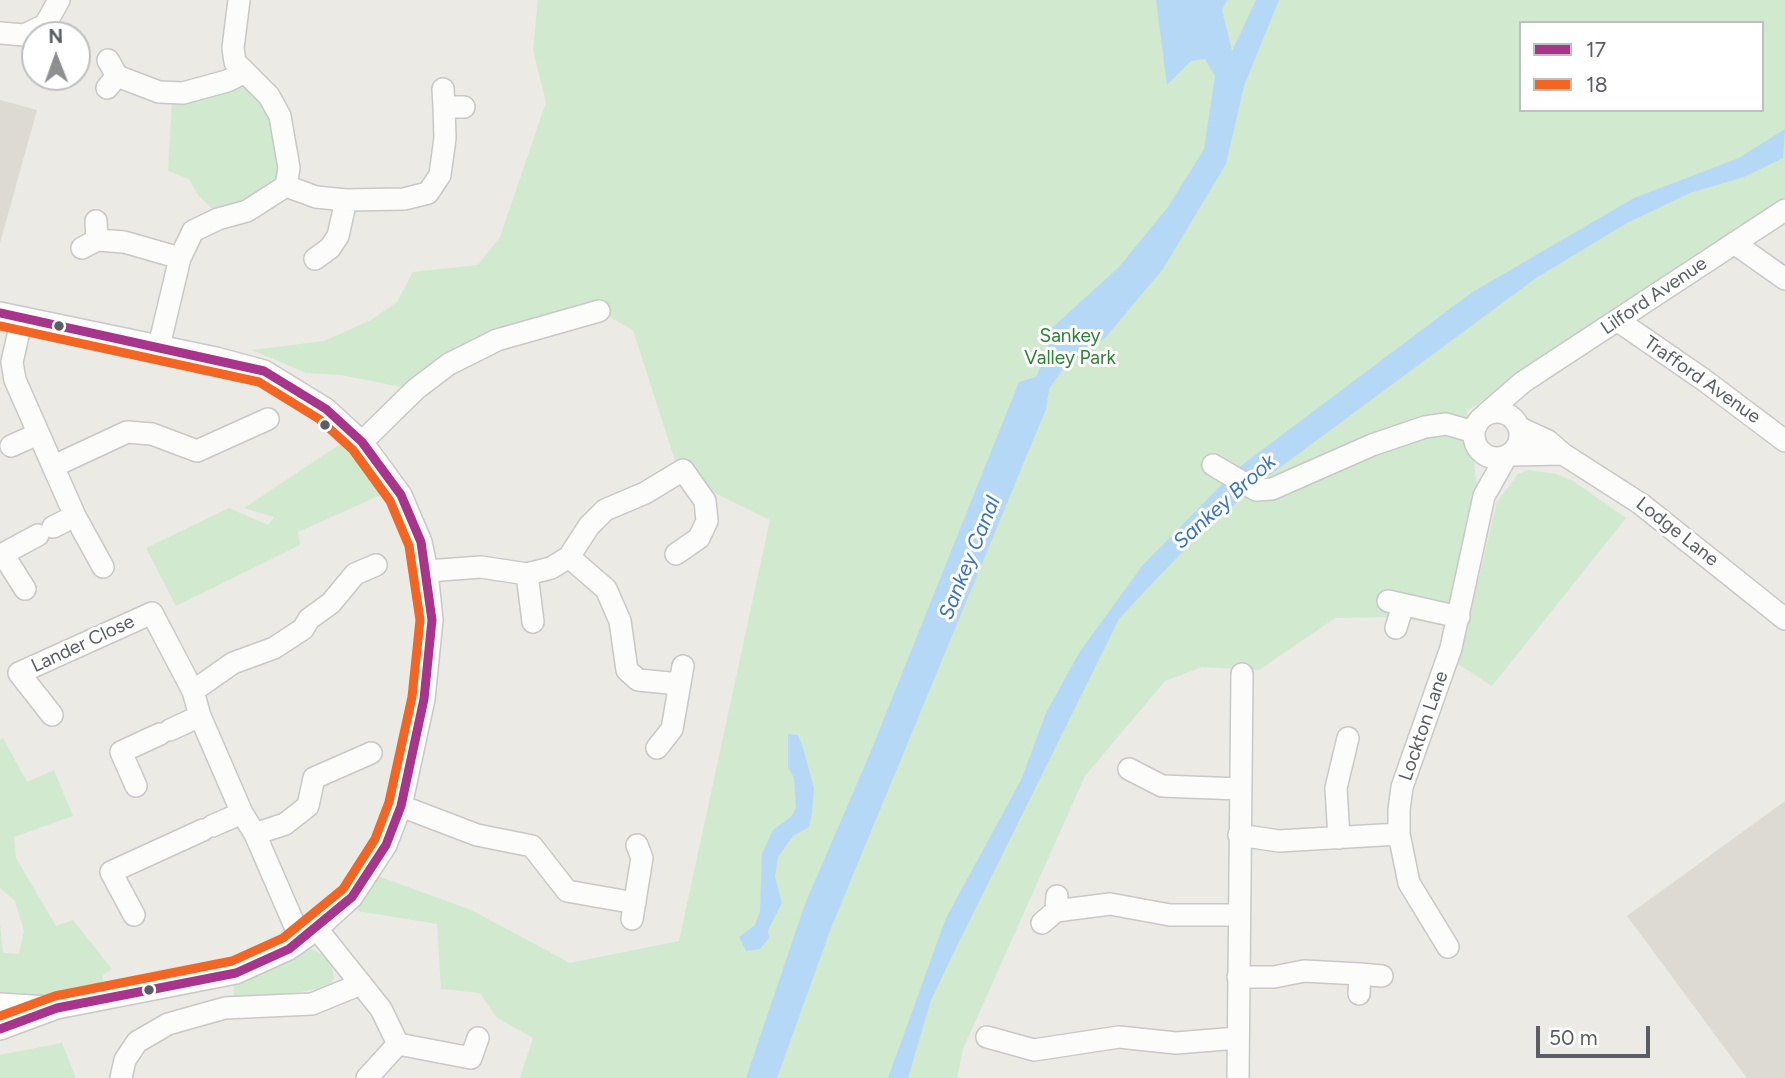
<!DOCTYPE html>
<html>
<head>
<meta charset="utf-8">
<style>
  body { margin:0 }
  #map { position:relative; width:1785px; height:1078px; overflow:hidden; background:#ebeae4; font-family:Figtree,sans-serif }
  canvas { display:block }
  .legend { position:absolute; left:1519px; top:21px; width:245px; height:91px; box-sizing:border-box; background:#fff; border:2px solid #bdbfc1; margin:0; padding:9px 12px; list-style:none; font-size:21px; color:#5a5e64 }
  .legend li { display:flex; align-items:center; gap:14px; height:35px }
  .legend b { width:35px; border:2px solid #bdbfc1 }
  .north { position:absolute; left:21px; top:21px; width:70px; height:70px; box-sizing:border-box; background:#fff; border:2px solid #bdbfc1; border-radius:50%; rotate:359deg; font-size:19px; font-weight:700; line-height:28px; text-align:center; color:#5a5e64 }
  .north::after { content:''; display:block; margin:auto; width:24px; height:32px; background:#8d8f91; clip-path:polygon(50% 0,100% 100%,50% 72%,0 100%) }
  .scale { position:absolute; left:1536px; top:1026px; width:114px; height:32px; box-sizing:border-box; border:4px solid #5a5e64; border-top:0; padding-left:9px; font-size:21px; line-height:24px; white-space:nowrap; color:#5a5e64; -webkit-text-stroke:5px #fff; paint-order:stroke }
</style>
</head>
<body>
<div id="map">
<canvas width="1785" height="1078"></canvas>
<ul class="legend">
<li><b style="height:9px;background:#a7358b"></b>17</li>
<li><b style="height:9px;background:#f26522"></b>18</li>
</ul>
<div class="north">N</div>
<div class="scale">50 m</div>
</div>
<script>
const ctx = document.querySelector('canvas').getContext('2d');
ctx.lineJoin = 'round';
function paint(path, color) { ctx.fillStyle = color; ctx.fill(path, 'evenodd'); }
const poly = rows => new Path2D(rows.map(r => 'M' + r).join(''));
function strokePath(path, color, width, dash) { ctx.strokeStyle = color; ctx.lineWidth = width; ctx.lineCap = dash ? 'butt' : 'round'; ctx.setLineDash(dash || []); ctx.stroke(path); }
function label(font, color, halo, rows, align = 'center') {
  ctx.font = font + ' Figtree,sans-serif'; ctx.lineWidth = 6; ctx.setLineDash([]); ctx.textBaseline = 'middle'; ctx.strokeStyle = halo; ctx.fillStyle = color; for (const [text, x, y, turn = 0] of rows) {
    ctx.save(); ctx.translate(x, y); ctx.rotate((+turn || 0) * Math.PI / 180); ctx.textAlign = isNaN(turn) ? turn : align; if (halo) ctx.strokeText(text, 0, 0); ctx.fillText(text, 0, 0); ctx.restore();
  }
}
paint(poly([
  [0,100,37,110,0,243],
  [1785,801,1785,1078,1747,1078,1627,916]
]), '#dcdad2');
paint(poly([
  [538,0,1785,0,1785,200,1467,411,1478,494,1446,626,1395,617,1335,618,1259,670,1202,667,1165,681,1085,776,963,1049,957,1078,520,1078,533,1038,496,1017,480,993,441,989,437,924,339,908,367,872,471,910,570,963,679,941,770,520,680,476,633,330,599,311,596,306,407,388,341,375,306,373,252,350,324,341,371,320,397,302,413,272,478,265,500,237,546,102,533,50],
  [1521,23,1762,23,1762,110,1521,110],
  [243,73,269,96,289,168,247,211,211,208,198,195,189,179,168,171,172,102],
  [348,439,365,460,383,494,298,532,300,545,176,606,146,548,229,508,268,525,274,517,244,508],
  [1529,470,1556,474,1573,481,1626,518,1492,686,1458,664,1497,502,1518,474],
  [3,738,27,782,54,770,73,816,14,837,16,858,56,926,73,920,112,969,102,976,104,989,39,999,0,994,0,924,3,953,19,954,24,931,15,901,0,888,0,740],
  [310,948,323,955,332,966,334,979,328,987,289,994,234,997,234,983,262,973],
  [62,1043,76,1078,0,1078,0,1055]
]), '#d1e9cf');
paint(poly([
  [1156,0,1227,0,1222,10,1232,51,1256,0,1279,0,1244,86,1226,164,1163,269,1105,338,1065,366,1049,389,1046,409,831,928,777,1078,746,1078,805,904,871,751,1019,382,1036,377,1047,353,1052,328,1119,267,1168,207,1204,149,1215,76,1205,59,1191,61,1167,85],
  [1785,129,1783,158,1744,177,1690,193,1627,223,1536,278,1259,483,1190,544,1145,591,1119,619,955,950,931,1000,908,1078,888,1078,946,918,1021,780,1046,713,1079,653,1142,566,1238,468,1471,293,1634,198,1739,158],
  [788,734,798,735,803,748,814,788,812,813,809,827,793,836,778,857,775,877,782,903,768,930,769,938,760,949,746,951,739,937,755,925,760,911,762,854,773,830,791,817,796,808,794,778,788,767]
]), '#b6d8f7');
const minor = poly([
  [0,33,24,35,45,25,59,0],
  [117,76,159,92,183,93,227,81,243,73],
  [107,88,117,76,108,60],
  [443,89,444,107,464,107],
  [286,186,316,197,346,200,404,199,428,193,440,175,445,138,444,107],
  [97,240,124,242,180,258],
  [1734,243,1785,279],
  [82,248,97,240,96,221],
  [315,259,330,248,338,236,346,200],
  [0,313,216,358,264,371,326,409,362,442,401,495,421,542,427,571,432,620,424,699,401,806,386,845,352,897,317,929,289,949,236,973,57,1008,0,1029],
  [22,318,12,362,15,380,75,516,103,567],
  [1617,320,1704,380,1785,441],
  [159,346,180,258,193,231,218,219,247,211,286,186,289,168,280,116,269,96,235,62,233,48,239,0],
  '1474 435a23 23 0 1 1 46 0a23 23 0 1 1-46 0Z',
  [1486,414,1523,382,1785,210],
  [362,442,416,389,449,364,497,340,599,311],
  [11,446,38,434],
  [1563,454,1641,504,1785,619],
  [1510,455,1563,454,1548,441,1520,428],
  [1213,465,1256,490,1272,489,1372,445,1425,427,1446,424,1474,432],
  [54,466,127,432,152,434,197,451,268,419],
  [53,527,75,516],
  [569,557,606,589,620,621,627,670,638,680,680,684],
  [427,571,481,567,527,574,551,568,569,557,589,526,605,510,645,493,683,470,705,501,707,521,699,538,676,554],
  [527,574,533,622],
  [25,589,3,554,38,535],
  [1388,601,1459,617],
  [1396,628,1403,605],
  [193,691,233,663,274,648,303,629,309,619,331,603,355,574,376,565],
  [52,715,19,673,152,613,193,691,200,716,242,813,255,834,301,940],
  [170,730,200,716],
  [657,748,672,729,683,666],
  [1129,769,1162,786,1240,789],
  [136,786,121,752,160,734],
  [401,806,477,835,532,846,567,891,635,903],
  [212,826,242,813],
  [255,834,285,824,308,806,314,778,371,753],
  [1239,835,1279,841,1399,834],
  [1339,838,1336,788,1348,738],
  [1056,911,1110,904,1170,915,1239,915],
  [134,915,111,872,203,830],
  [632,919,642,858,637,845],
  [1042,923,1056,911,1057,896],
  [317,929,381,1009,398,1044,471,1058,478,1038],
  [1448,947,1409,883,1399,834,1399,810,1402,787,1451,648,1484,496,1506,457],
  [1238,977,1274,977,1304,971,1360,974],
  [1359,994,1360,974,1382,976],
  [0,1004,48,1007],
  [987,1037,1034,1050,1119,1037,1176,1043,1238,1038],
  [121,1078,125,1060,137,1042,168,1024,225,1008,312,1004,361,984],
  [367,1078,398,1044],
  [1238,1078,1242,674]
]);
strokePath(minor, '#c7c8c7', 24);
strokePath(minor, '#fcfcfb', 21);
strokePath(poly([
  [0,313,264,371,326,409,362,442,401,495,421,542,432,620,424,699,401,806,386,845,352,897,289,949,236,973,57,1008,0,1029]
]), '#a7358b', 9);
strokePath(poly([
  [0,326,259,382,319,419,353,450,390,501,409,546,420,620,412,697,389,802,375,839,343,889,283,938,232,961,55,996,0,1016]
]), '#f26522', 9);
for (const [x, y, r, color] of [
  [59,326,6,"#5a5e64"],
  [325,425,6,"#5a5e64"],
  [149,990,6,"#5a5e64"]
]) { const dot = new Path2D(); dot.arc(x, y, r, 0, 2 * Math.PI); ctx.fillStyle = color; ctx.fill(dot); strokePath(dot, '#fff', 2.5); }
label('19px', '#5a5e64', '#fff', [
  ["Lilford Avenue",1654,296,-34],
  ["Trafford Avenue",1702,380,35],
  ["Lodge Lane",1677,532,38],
  ["Lander Close",83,644,-25],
  ["Lockton Lane",1424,726,-71]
]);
label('19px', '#2b8234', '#fff', [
  ["Sankey",1070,336],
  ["Valley Park",1070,358]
]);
label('italic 21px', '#3673c5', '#fff', [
  ["Sankey Brook",1225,502,-42],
  ["Sankey Canal",970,558,-68]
]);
</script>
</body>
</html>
